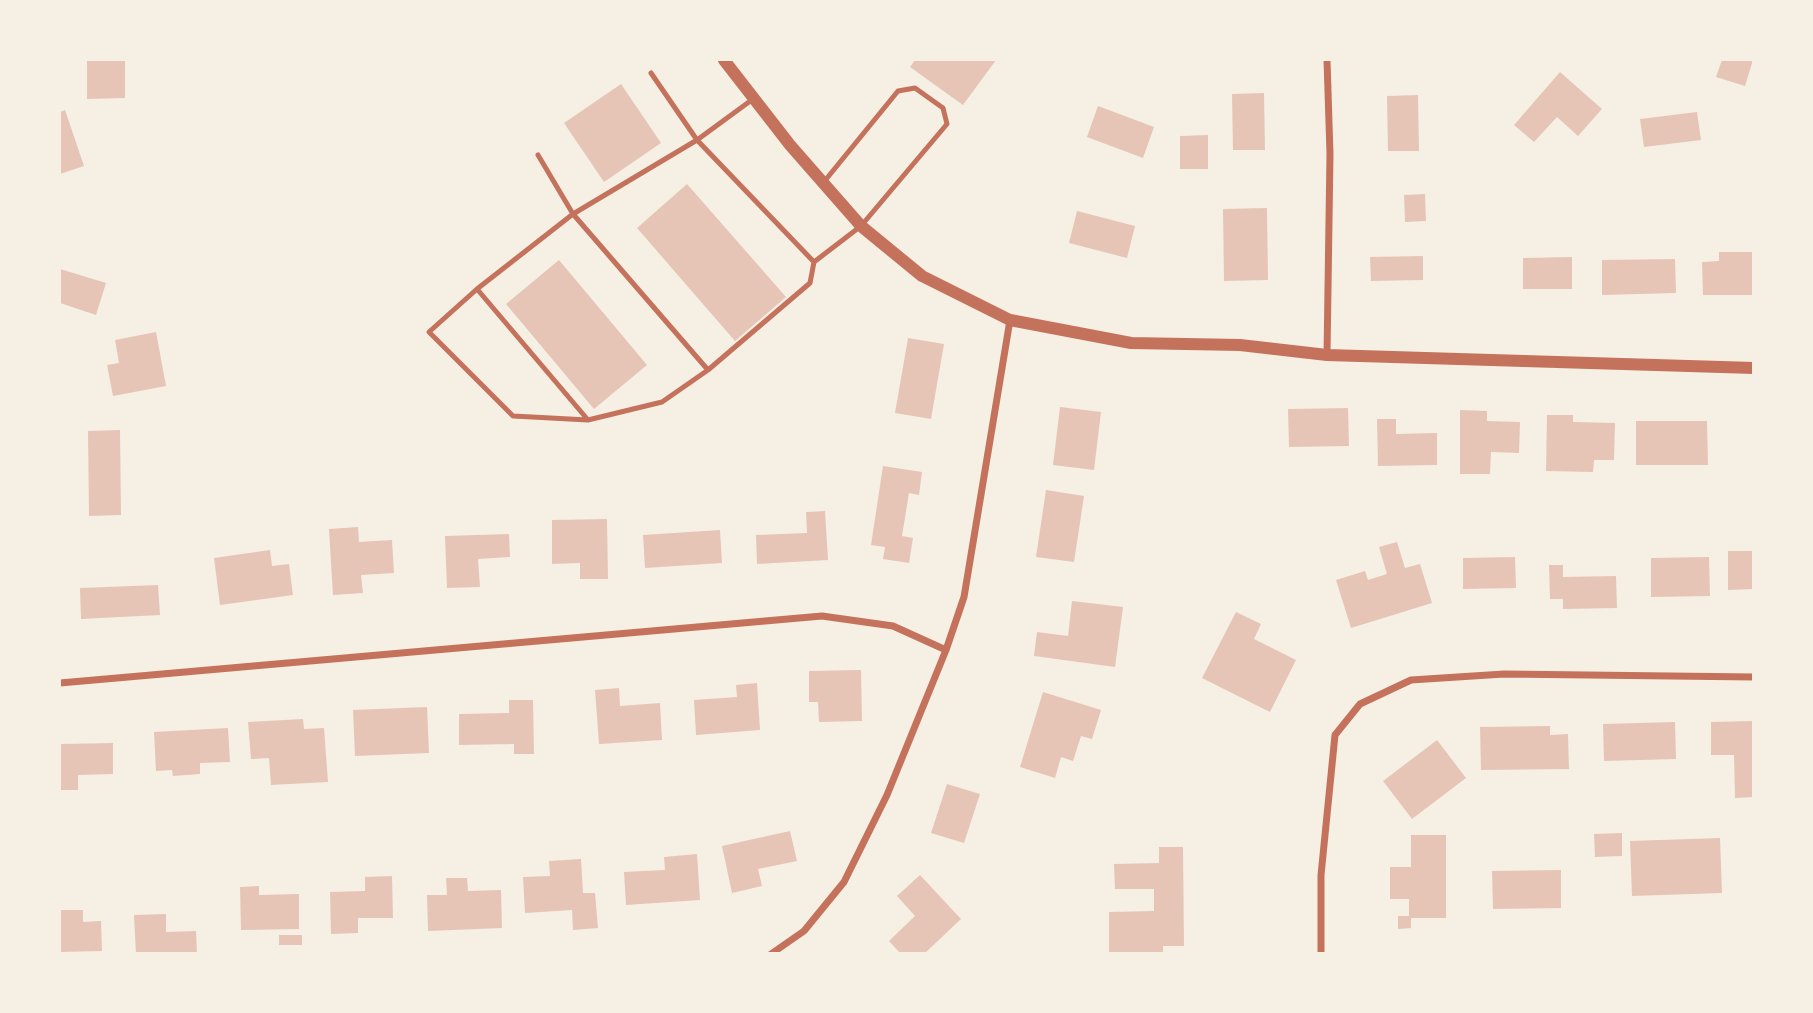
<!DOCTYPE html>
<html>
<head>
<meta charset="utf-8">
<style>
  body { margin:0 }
  #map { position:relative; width:1813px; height:1013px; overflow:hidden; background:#f6efe4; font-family:"Nunito Sans",sans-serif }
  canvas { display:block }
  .frame { position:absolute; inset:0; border:61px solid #f6efe4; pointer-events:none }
</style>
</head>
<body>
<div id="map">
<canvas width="1813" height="1013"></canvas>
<div class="frame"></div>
</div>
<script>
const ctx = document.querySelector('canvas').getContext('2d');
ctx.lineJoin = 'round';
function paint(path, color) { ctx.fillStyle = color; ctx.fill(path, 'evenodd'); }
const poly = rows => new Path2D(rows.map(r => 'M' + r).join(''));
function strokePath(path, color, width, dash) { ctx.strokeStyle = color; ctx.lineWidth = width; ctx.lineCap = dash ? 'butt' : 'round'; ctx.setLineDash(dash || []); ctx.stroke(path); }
paint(poly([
  [87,60,125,60,125,98,87,99],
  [915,60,996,60,963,105,910,67],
  [1722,60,1753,60,1745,86,1716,77],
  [1560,72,1602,109,1578,136,1557,117,1534,142,1514,125],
  [621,84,661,143,604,182,564,123],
  [1264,93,1265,150,1233,150,1232,94],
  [1418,95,1419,151,1388,151,1387,96],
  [1098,106,1154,127,1143,158,1087,137],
  [65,110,84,166,60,174,60,112],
  [1697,112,1701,140,1644,147,1640,119],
  [1208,135,1208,169,1180,169,1180,136],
  [687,184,786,297,735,341,637,228],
  [1425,194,1426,221,1405,222,1404,195],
  [1267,208,1268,280,1224,281,1223,209],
  [1077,211,1135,226,1127,258,1069,243],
  [1719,252,1752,252,1754,295,1703,295,1702,262,1719,261],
  [1423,256,1423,280,1371,281,1370,257],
  [1572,257,1572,289,1523,289,1523,258],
  [1675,259,1676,293,1602,295,1602,260],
  [559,260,647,365,594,409,506,304],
  [60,269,106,283,96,315,60,303],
  [156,332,166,386,113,396,107,365,119,363,115,340],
  [908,338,944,344,931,419,895,413],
  [1060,407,1101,412,1094,470,1053,465],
  [1348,408,1349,446,1289,447,1288,409],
  [1460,410,1487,411,1487,421,1520,422,1519,453,1491,452,1490,474,1460,474],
  [1547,415,1573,415,1573,422,1615,423,1614,460,1594,460,1593,472,1546,471],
  [1377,419,1396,419,1396,434,1437,433,1437,465,1378,466],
  [1636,421,1707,421,1708,465,1636,465],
  [120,430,121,515,89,516,88,431],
  [883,466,922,472,919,495,909,493,902,536,913,538,909,563,883,559,885,547,871,545],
  [1046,490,1084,496,1074,562,1036,557],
  [825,511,828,560,757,564,756,535,807,533,806,512],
  [607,519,608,579,580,579,580,563,552,564,552,520],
  [358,527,359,542,392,540,394,573,361,575,363,593,333,595,329,529],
  [720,530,722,563,645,568,643,535],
  [509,534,510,557,478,559,480,587,447,588,445,536],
  [1397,542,1405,568,1420,564,1432,603,1351,628,1336,580,1365,571,1368,580,1387,574,1379,547],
  [270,550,272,566,289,564,293,595,220,605,214,558],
  [1728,551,1754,551,1754,589,1728,590],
  [1515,557,1516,588,1463,589,1463,558],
  [1709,557,1710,596,1651,597,1651,558],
  [1549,565,1563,565,1563,577,1616,576,1617,608,1563,609,1563,599,1550,599],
  [158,585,160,615,81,619,80,588],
  [1072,601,1123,607,1115,667,1034,656,1037,632,1068,636],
  [1236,612,1261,624,1254,639,1296,660,1270,712,1202,678],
  [861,670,862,721,819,722,818,702,809,702,809,671],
  [757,683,760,730,696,735,694,700,737,697,736,685],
  [619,688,620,706,660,703,662,740,599,744,595,690],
  [1043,692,1101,710,1092,739,1081,736,1073,761,1061,757,1055,778,1020,767],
  [509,700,533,700,534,754,514,754,514,744,459,745,459,714,509,713],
  [427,707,429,753,355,756,353,710],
  [303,719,304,729,324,728,328,782,271,785,269,758,251,759,248,722],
  [1754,721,1754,797,1735,798,1734,755,1711,755,1711,722],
  [1675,722,1676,759,1604,761,1603,724],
  [1550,726,1550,735,1568,734,1569,769,1481,770,1480,727],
  [228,728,230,762,200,763,200,774,173,776,172,770,156,771,154,732],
  [1437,740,1466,778,1412,819,1383,781],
  [113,743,113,774,78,775,78,790,61,790,60,744],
  [947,784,980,794,964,843,931,833],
  [790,831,797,861,758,869,762,886,732,893,722,846],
  [1622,833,1622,856,1595,857,1594,834],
  [1411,835,1446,835,1446,918,1411,918,1411,928,1398,929,1398,916,1409,916,1409,899,1390,899,1390,867,1411,867],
  [1720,838,1722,893,1632,896,1630,841],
  [1159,847,1183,847,1184,946,1163,946,1163,954,1109,954,1109,912,1154,911,1154,889,1115,889,1114,864,1159,863],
  [697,854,700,900,626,905,624,872,665,870,664,857],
  [581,859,583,893,595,893,598,928,573,930,572,910,525,913,523,877,550,876,549,861],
  [1561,870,1561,908,1493,909,1492,871],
  [920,875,961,919,924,954,901,954,889,941,915,916,897,896],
  [392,876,393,918,358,918,358,933,331,934,330,892,365,891,365,877],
  [446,878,467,878,468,891,501,890,502,928,428,931,427,895,447,895],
  [259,886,259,895,299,894,299,929,241,930,240,887],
  [60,910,83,910,83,922,101,921,102,951,60,952],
  [166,914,166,932,196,931,197,954,136,954,134,915],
  [279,935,302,935,302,945,279,945]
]), '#e6c5b7');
strokePath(poly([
  [651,73,697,140,814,262,810,283,708,370,573,214,697,140,753,99],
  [538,155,573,214,477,289,588,420,662,402,708,370],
  [814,262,861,226,947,124,943,108,915,88,898,91,823,183],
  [477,289,429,332,513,416,588,420]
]), '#c5725c', 5);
strokePath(poly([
  [1327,60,1330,154,1327,355],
  [60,683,822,616,893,626,946,650],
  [771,954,804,931,844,882,887,795,946,650,964,597,1010,320],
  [1321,954,1321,875,1335,735,1360,704,1411,680,1504,674,1754,677]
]), '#c5725c', 7);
strokePath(poly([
  [724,60,790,145,861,226,922,276,1010,320,1131,343,1240,345,1327,355,1754,368]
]), '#c5725c', 12);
</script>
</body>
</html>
